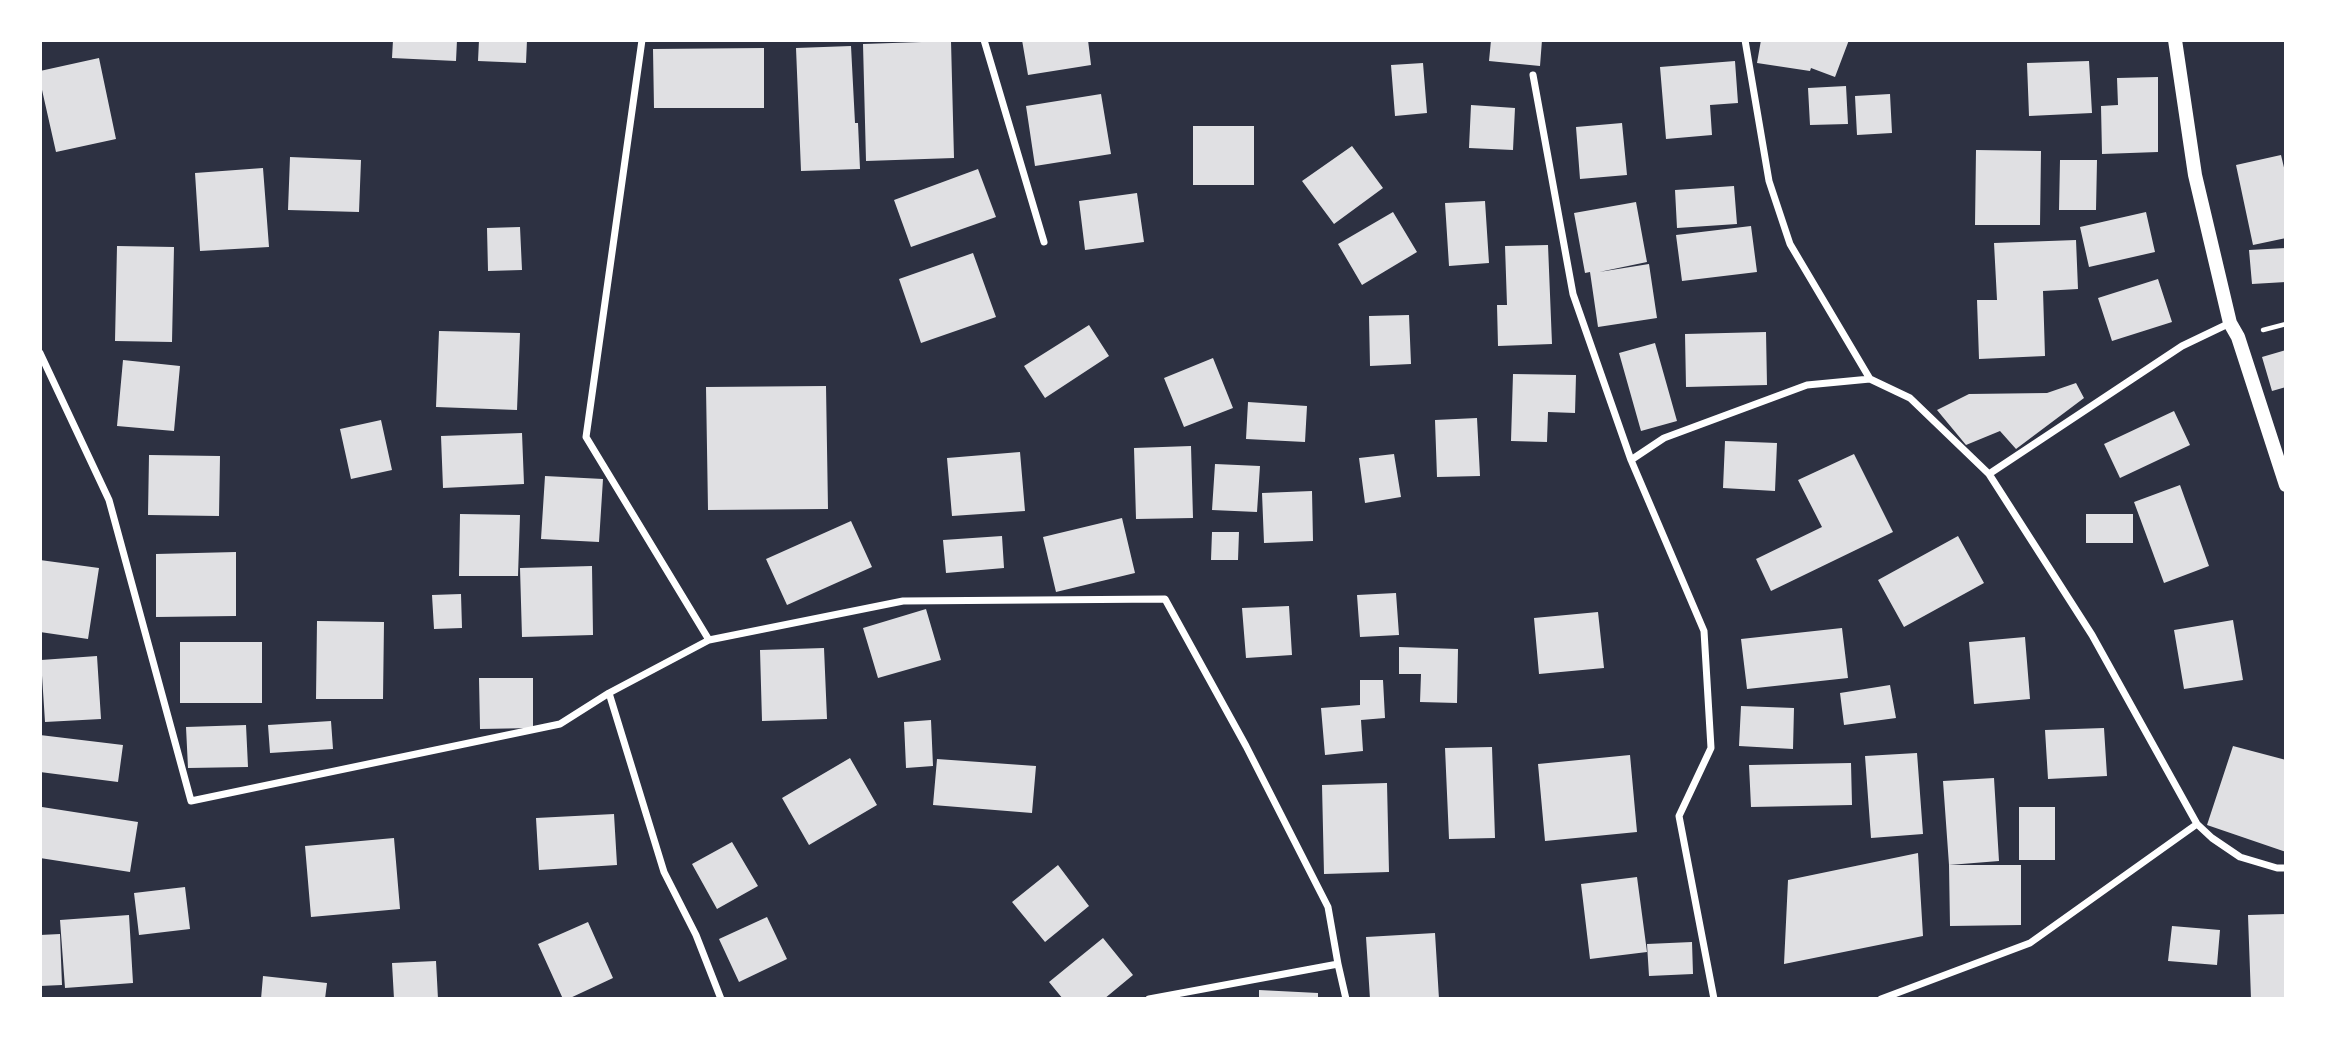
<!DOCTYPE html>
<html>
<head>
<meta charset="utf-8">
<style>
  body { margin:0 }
  #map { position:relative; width:2326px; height:1039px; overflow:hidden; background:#2d3142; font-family:Poppins,sans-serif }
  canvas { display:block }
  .frame { position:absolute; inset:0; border:42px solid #fff; pointer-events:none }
</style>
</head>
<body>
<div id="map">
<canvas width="2326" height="1039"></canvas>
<div class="frame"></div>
</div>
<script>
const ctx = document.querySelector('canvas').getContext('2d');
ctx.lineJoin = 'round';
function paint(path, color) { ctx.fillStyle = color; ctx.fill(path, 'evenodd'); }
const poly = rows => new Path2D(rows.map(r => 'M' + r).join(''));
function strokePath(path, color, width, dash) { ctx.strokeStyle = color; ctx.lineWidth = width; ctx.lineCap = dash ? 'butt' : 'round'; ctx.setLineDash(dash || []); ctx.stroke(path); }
paint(poly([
  [393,40,457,40,456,61,392,58],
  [479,40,527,40,526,63,478,61],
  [1022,40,1088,40,1091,65,1028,75],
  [1491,40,1542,40,1540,66,1489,61],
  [1761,40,1849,40,1835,77,1811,68,1810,71,1757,63],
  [951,41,954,158,866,161,863,44],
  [851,46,855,123,858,123,860,169,801,171,796,48],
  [764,48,764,108,654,108,653,49],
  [99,58,116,139,56,152,40,81,40,71],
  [1735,61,1738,103,1710,105,1712,135,1666,139,1660,67],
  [2089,61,2092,113,2029,116,2027,63],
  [1423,63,1427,113,1395,116,1391,65],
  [2158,77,2158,152,2102,154,2101,106,2118,105,2117,78],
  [1846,86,1848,124,1810,125,1808,88],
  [1101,94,1111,154,1035,166,1026,106],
  [1890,94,1892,133,1857,135,1855,96],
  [1471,105,1515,108,1513,150,1469,148],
  [1622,123,1627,175,1580,179,1576,127],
  [1193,126,1254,126,1254,185,1193,185],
  [1352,146,1383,188,1334,224,1302,181],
  [1976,150,2041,151,2040,225,1975,225],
  [2281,155,2286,176,2286,238,2253,245,2236,165],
  [290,157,361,160,359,212,288,210],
  [2060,160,2097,160,2096,210,2059,210],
  [263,168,269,247,200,251,195,173],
  [978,169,996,217,911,247,894,200],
  [1734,186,1737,224,1677,228,1675,190],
  [1137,193,1144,242,1085,250,1079,201],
  [1485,201,1489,263,1449,266,1445,203],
  [1636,202,1647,262,1599,272,1649,264,1657,318,1598,327,1590,272,1585,273,1574,213],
  [1393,212,1417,252,1362,285,1338,244],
  [2146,212,2155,252,2089,267,2080,227],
  [1751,226,1757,272,1682,281,1676,235],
  [520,227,522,270,488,271,487,228],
  [2076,240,2078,289,2043,291,2045,356,1979,359,1977,300,1997,300,1994,243],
  [1548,245,1552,344,1498,346,1497,305,1507,305,1505,246],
  [117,246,174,247,172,342,115,341],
  [2286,248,2286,282,2252,284,2249,250],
  [973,253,996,317,921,343,899,279],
  [2158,279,2172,322,2112,341,2098,298],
  [1409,315,1411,364,1370,366,1369,316],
  [1089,325,1109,356,1045,398,1024,366],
  [439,331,520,333,517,410,436,407],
  [1766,332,1767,385,1686,387,1685,334],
  [1655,343,1677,421,1641,431,1619,353],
  [2286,350,2286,387,2272,391,2262,357],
  [1213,358,1233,408,1184,427,1164,378],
  [123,360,180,366,174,431,117,426],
  [1513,374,1576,375,1575,413,1548,412,1547,442,1511,441],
  [2076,383,2084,398,2016,449,2000,431,1966,445,1937,410,1969,394,2047,393],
  [826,386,828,509,708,510,706,387],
  [1248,402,1307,406,1305,442,1246,439],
  [2174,411,2190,445,2120,478,2104,444],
  [1477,418,1480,476,1437,477,1435,420],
  [381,420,392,470,351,479,340,429],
  [522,433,524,484,443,488,441,436],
  [1725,441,1777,443,1775,491,1723,488],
  [1191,446,1193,518,1136,519,1134,448],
  [1020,452,1025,511,952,516,947,458],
  [1394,454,1401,497,1365,503,1359,458],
  [1854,454,1893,532,1771,591,1756,559,1822,527,1798,480],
  [149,455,220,456,219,516,148,515],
  [1215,464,1260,466,1257,512,1212,510],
  [545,476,603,479,599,542,541,539],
  [2180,485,2209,566,2164,583,2134,502],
  [1312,491,1313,541,1264,543,1262,493],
  [460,514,520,515,518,576,459,576],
  [2086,514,2133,514,2133,543,2086,543],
  [1122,518,1135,573,1056,592,1043,537],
  [851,521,872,567,787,605,766,559],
  [1212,532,1239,532,1238,560,1211,560],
  [1002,536,1004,568,946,573,943,540],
  [1958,536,1984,583,1904,627,1878,580],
  [236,552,236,616,156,617,156,554],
  [40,560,99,568,88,639,40,632],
  [592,566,593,635,522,637,520,568],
  [1396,593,1399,635,1360,637,1357,595],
  [461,594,462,628,434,629,432,595],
  [1289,606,1292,655,1246,658,1242,608],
  [926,609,941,660,878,678,863,628],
  [1598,612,1604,668,1539,674,1534,618],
  [2233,620,2243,680,2184,689,2174,630],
  [317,621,384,622,383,699,316,699],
  [1842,628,1848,678,1747,689,1741,639],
  [2025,637,2030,699,1974,704,1969,642],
  [180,642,262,642,262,703,180,703],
  [1399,647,1458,649,1457,703,1420,702,1421,674,1399,674],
  [824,648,827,719,762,721,760,650],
  [97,656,101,719,45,722,41,660],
  [479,678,533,678,533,728,480,729],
  [1360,680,1383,680,1385,718,1361,720,1363,751,1325,755,1321,708,1360,705],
  [1890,685,1896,718,1844,725,1840,693],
  [1741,706,1794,708,1793,749,1739,746],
  [931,720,933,766,906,768,904,722],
  [331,721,333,749,270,753,268,725],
  [246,725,248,767,188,768,186,727],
  [2104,728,2107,776,2048,779,2045,730],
  [40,735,123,745,118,782,40,772],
  [2233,746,2286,760,2286,852,2207,825],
  [1492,747,1495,838,1449,839,1445,748],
  [1917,753,1923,834,1871,838,1865,756],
  [1630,755,1637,832,1545,841,1538,764],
  [850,758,877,805,809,845,782,798],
  [937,759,1036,766,1032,813,933,805],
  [1851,763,1852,805,1751,807,1749,765],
  [1994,778,1999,861,1949,865,1943,781],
  [1387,783,1389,872,1324,874,1322,785],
  [42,807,138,822,130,872,40,858],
  [2019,807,2055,807,2055,860,2019,860],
  [614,814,617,865,539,870,536,818],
  [394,838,400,909,311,917,305,846],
  [732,842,758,886,717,909,692,864],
  [1918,853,1923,936,1784,964,1788,880],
  [1058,865,1089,906,1045,942,1012,902],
  [1949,865,2021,865,2021,925,1950,926],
  [1637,877,1647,952,1590,959,1581,884],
  [185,887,190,929,139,935,134,893],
  [2286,914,2286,999,2251,999,2248,915],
  [129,915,133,983,65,988,60,920],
  [767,917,787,959,739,982,719,939],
  [588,922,613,978,568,999,563,999,538,944],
  [2172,926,2220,930,2217,965,2168,961],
  [1435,933,1439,999,1370,999,1366,937],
  [60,934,62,985,40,986,40,935],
  [1103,938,1133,975,1104,999,1063,999,1049,982],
  [1692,942,1693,974,1649,976,1647,944],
  [436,961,438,999,394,999,392,963],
  [263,976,327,983,325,999,261,999],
  [1259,990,1318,993,1318,999,1259,999]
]), '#e0e0e3');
strokePath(poly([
  [2263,330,2286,324]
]), '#fff', 4.5);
strokePath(poly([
  [642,40,586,437,709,640,903,601,1165,599,1246,746,1328,907,1338,964,1149,999],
  [984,40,1044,242],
  [1745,40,1769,181,1790,244,1870,379],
  [1533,75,1573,294,1631,460,1704,631,1711,748,1679,816,1714,999],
  [40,353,109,500,191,801,560,724,609,693,709,640],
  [1631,460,1664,438,1807,385,1870,379,1910,398,1989,474,2092,635,2197,824,2212,838,2240,857,2277,868,2286,868],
  [1989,474,2182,346,2230,323],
  [609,693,664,872,696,935,721,999],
  [1338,964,1346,999],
  [1881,999,2030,943,2197,824]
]), '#fff', 7);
strokePath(poly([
  [2175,40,2195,175,2230,323,2238,337,2286,485]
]), '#fff', 14);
</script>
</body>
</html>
